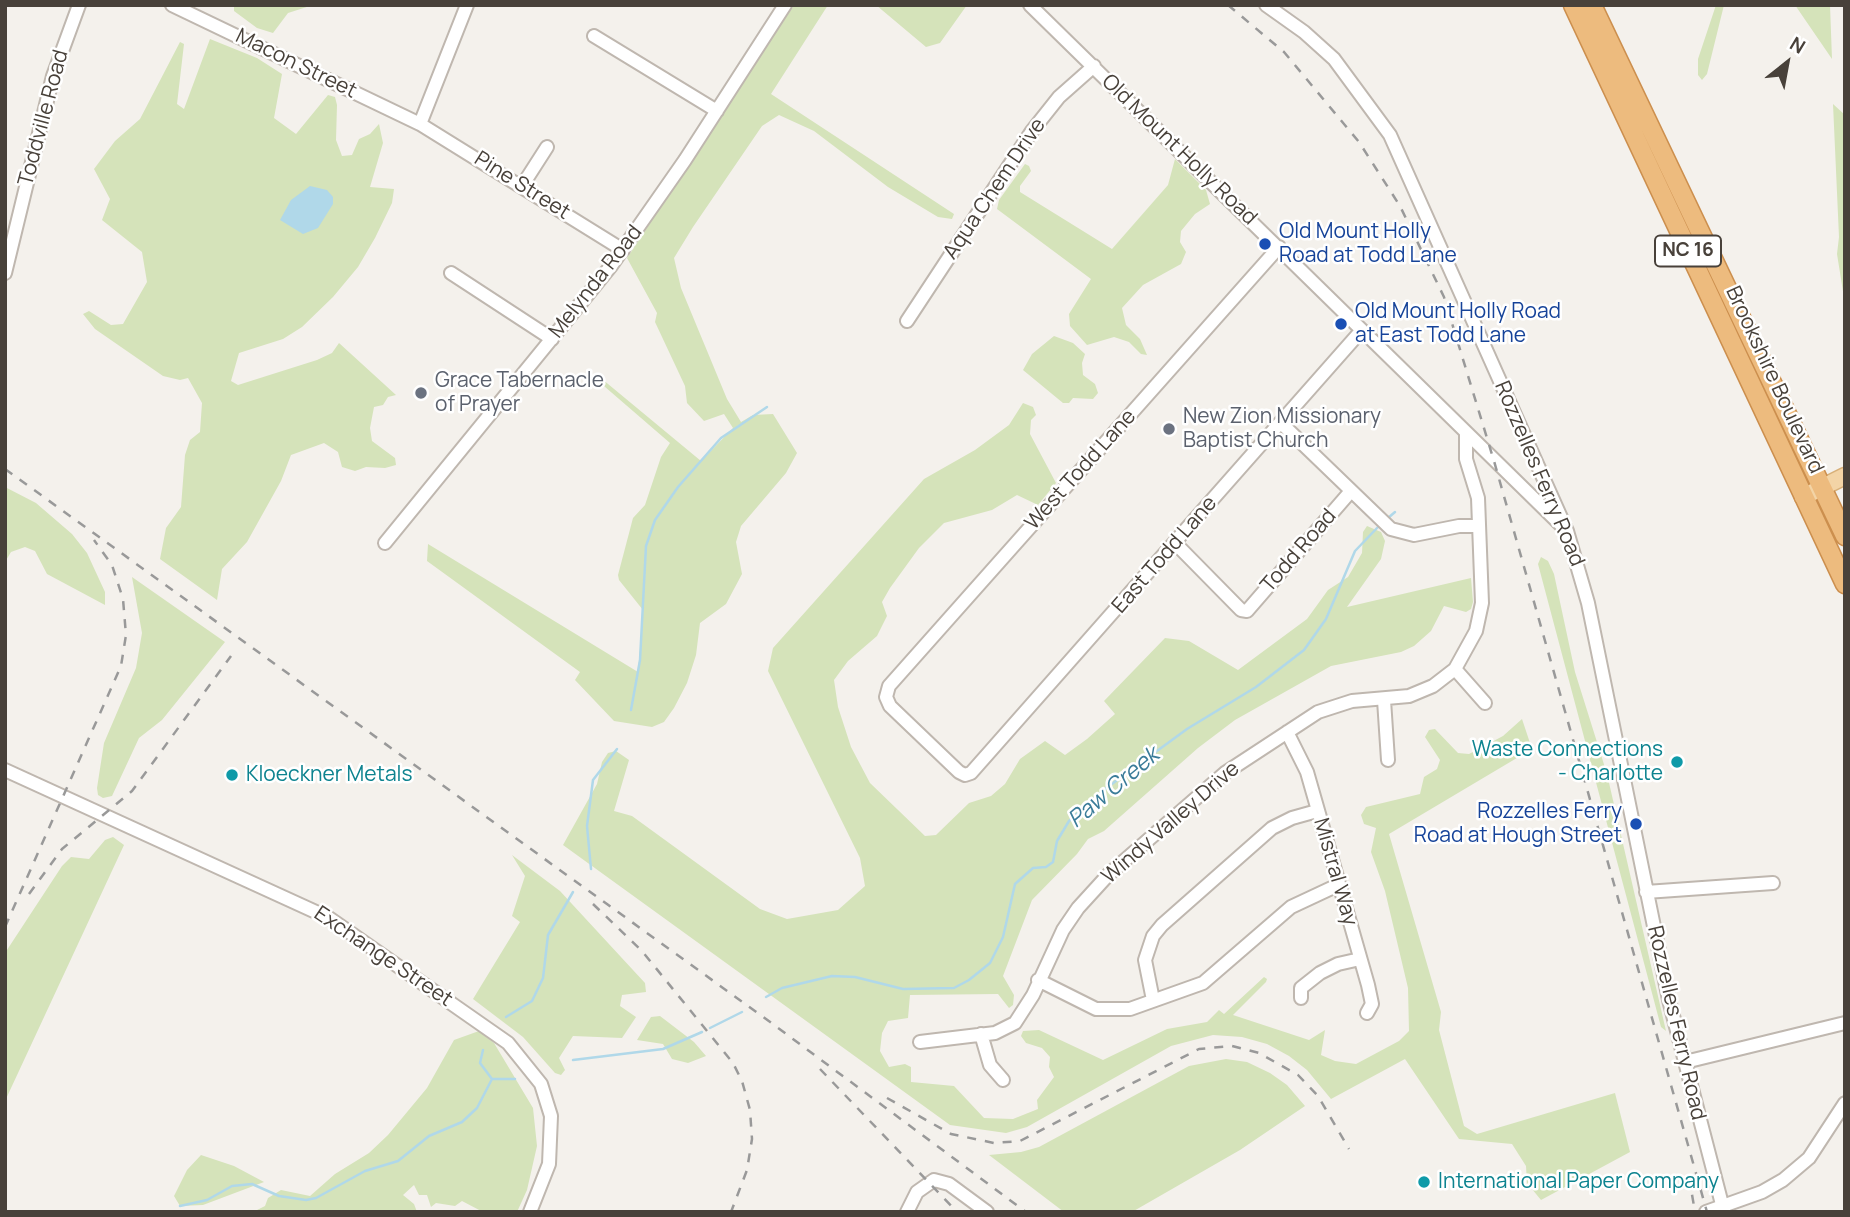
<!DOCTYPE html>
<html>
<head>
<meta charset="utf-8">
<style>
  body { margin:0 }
  #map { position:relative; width:1850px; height:1217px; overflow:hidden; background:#f4f1ec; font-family:Manrope,sans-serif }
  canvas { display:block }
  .frame { position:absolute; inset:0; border:7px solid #48413a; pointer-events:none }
  .north { position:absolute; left:1752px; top:28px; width:70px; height:70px; -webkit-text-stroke:5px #fff; paint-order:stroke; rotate:31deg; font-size:19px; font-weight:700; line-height:28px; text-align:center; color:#48413a }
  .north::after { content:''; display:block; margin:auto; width:24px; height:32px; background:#48413a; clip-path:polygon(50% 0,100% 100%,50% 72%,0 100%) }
</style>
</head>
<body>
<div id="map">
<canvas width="1850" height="1217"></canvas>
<div class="frame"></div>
<div class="north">N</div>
</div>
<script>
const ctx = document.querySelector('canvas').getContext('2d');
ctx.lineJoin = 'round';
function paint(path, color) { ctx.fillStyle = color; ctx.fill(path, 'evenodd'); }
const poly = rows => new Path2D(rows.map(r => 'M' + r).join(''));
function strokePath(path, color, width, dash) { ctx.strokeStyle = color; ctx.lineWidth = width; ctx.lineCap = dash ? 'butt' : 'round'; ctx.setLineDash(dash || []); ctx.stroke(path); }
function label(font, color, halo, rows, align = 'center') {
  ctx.font = font + ' Manrope,sans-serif'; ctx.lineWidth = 5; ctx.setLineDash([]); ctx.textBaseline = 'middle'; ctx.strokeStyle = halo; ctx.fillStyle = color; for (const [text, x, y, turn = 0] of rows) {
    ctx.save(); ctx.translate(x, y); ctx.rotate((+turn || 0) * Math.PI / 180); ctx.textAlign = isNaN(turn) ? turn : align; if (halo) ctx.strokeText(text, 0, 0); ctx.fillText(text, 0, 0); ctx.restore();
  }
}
paint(poly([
  [234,5,313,5,288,13,273,33,257,28,234,11],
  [794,5,828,5,771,94,954,214,952,219,938,217,888,187,814,131,779,115,762,126,693,227,674,258,681,288,727,399,741,422,753,415,773,414,797,453,786,473,741,526,736,542,742,574,726,604,700,623,696,655,687,683,674,708,664,722,652,727,614,721,575,680,580,672,427,561,428,544,638,672,643,610,619,580,618,575,633,518,645,505,661,457,670,443,597,380,602,379,701,461,733,428,724,414,704,421,687,403,685,386,655,322,657,313,627,258],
  [876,5,967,5,940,43,926,47],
  [1716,5,1724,5,1707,74,1702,80,1698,75,1698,59],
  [1795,5,1830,5,1832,59],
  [210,39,257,58,282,74,274,118,296,134,328,95,335,97,337,105,336,140,342,156,352,155,359,139,370,134,379,124,383,143,370,187,394,189,392,203,375,238,358,267,333,297,302,327,283,339,239,353,231,381,238,385,317,360,332,353,339,343,396,395,388,397,383,405,374,407,370,428,372,441,395,458,396,465,385,468,366,467,355,471,342,467,338,452,324,443,291,455,281,481,247,542,222,569,217,600,160,559,166,528,181,507,185,455,190,440,200,432,202,403,188,378,180,380,163,376,95,329,83,314,89,311,111,325,123,324,147,282,142,252,102,220,110,199,94,169,115,141,140,119,180,42,184,44,177,104,184,109],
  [1833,104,1845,115,1845,304,1837,254,1839,237],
  [1175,159,1206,190,1210,204,1195,214,1181,231,1180,242,1186,252,1181,264,1143,285,1122,308,1126,325,1140,339,1147,355,1141,354,1129,342,1114,337,1087,345,1070,326,1069,314,1091,279,997,209,999,200,1025,164,1029,166,1031,171,1020,186,1020,192,1112,249,1168,185],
  [1054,336,1073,343,1085,354,1082,363,1083,375,1095,384,1098,393,1093,399,1073,398,1069,403,1063,403,1023,370,1032,354],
  [1023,403,1033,407,1036,415,1031,420,1030,434,1056,483,1038,505,1017,495,992,510,944,523,919,548,890,588,882,602,887,616,877,636,848,661,834,680,838,707,851,747,870,783,925,836,936,835,969,803,991,796,1005,784,1020,759,1045,741,1065,755,1087,739,1115,714,1104,701,1165,638,1189,641,1238,670,1307,619,1328,590,1348,577,1362,553,1363,532,1367,526,1381,532,1385,541,1381,559,1347,607,1471,578,1473,602,1471,609,1466,612,1444,606,1431,631,1414,646,1401,652,1331,666,1235,720,1198,748,1104,831,1088,839,1077,854,1032,900,1003,976,1014,995,1013,1005,1009,1008,998,994,910,995,908,1018,888,1021,882,1033,880,1051,889,1067,905,1064,911,1067,911,1082,954,1086,984,1118,1013,1119,1038,1109,1037,1100,1054,1077,1049,1067,1050,1057,1042,1048,1026,1043,1021,1036,1023,1031,1039,1030,1103,1060,1167,1029,1207,1022,1219,1010,1224,1014,1264,977,1267,979,1266,982,1233,1015,1309,1040,1325,1030,1321,1055,1335,1061,1356,1064,1399,1041,1409,1031,1408,988,1385,891,1371,852,1376,828,1364,824,1361,815,1366,807,1420,794,1424,777,1437,769,1440,760,1425,737,1429,730,1435,729,1458,753,1469,754,1503,736,1522,719,1532,749,1389,834,1441,1012,1439,1030,1464,1126,1477,1134,1615,1093,1630,1152,1541,1200,1527,1183,1526,1166,1512,1144,1459,1139,1405,1059,1331,1099,1307,1070,1289,1056,1267,1044,1242,1037,1213,1035,1171,1046,1027,1127,1006,1133,950,1125,563,845,597,784,602,762,608,753,616,751,629,760,614,811,632,816,760,909,787,919,838,910,865,886,860,858,768,671,773,648,924,479,975,450,1009,425],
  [5,487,36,503,72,534,87,553,105,592,105,605,47,574,35,551,25,547,11,552,5,562],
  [1541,557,1548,561,1554,574,1575,672,1607,774,1666,1031,1661,1027,1538,564],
  [132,577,225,642,162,720,139,738,112,796,103,798,98,795,97,788,104,743,136,668,142,633],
  [113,837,124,845,5,1101,5,953,62,866,71,857,89,859,105,840],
  [512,855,560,891,645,983,646,992,622,995,620,1006,636,1017,622,1038,573,1036,559,1058,565,1070,561,1075,555,1073,523,1037,473,999,520,922,512,916,525,876],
  [660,1016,694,1042,706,1056,688,1063,672,1059,663,1044,637,1040,651,1017],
  [479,1031,494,1043,533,1108,537,1146,527,1190,517,1212,483,1212,462,1201,455,1206,436,1203,431,1207,427,1195,419,1195,414,1185,403,1195,414,1204,417,1212,253,1212,265,1206,268,1198,281,1190,310,1196,335,1174,369,1153,388,1135,427,1088,454,1040],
  [1226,1059,1247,1062,1270,1073,1287,1085,1305,1106,1240,1150,1132,1212,1064,1212,989,1155,1021,1152,1039,1147,1189,1066],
  [201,1155,234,1166,264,1182,203,1205,180,1206,174,1196,187,1170]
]), '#d5e3ba');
paint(poly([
  [310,186,327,190,333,197,333,204,318,228,303,234,280,220,291,200]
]), '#b0d8e9');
strokePath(poly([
  [1388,518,1395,512],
  [631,710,640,660,646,546,655,520,678,487,721,438,767,407],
  [591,869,587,826,593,780,617,749],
  [766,997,782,988,832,976,855,977,903,989,954,988,969,980,990,963,1003,937,1015,884,1033,868,1046,867,1053,862,1057,841,1069,821,1105,789,1187,729,1256,687,1304,650,1326,619,1355,551,1378,527],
  [506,1017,532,1001,543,978,548,935,573,892],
  [710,1028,742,1012],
  [483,1050,480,1063,492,1079],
  [573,1060,663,1049,702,1032],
  [492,1079,515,1079],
  [180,1206,207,1200,232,1186,252,1184,279,1196,306,1200,316,1198,365,1171,398,1161,429,1136,462,1122,477,1108,492,1079]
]), '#b0d8e9', 2.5);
const minor = poly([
  [172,5,420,124,623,250],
  [1030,5,1565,529],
  [1266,5,1304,32,1334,59,1390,135,1567,531,1588,603,1669,1000,1724,1212],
  [594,36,717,111],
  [420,124,467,5],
  [522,186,547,147],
  [1279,247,889,686,886,697,890,706,959,772,965,775,971,773,1361,331],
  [5,273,53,76,79,5],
  [451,273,552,339],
  [907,321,1032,131,1059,97,1094,66],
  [1281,423,1391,529,1414,535,1459,526,1477,526],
  [385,543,611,266,685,160,785,5],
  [1175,543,1241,610,1247,611,1351,491],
  [1455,669,1485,703],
  [1384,700,1388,760],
  [1287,732,1307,772,1368,985,1372,1004,1367,1013],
  [5,770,329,918,508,1043,541,1084,551,1116,549,1164,530,1212],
  [1646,892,1773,883],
  [1038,980,1096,1009,1130,1009,1203,983,1291,907,1338,885],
  [1301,998,1301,988,1320,973,1338,964,1360,959],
  [1153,1000,1145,960,1153,936,1162,925,1272,828,1292,818,1317,811],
  [981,1034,990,1065,1003,1080],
  [920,1042,995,1033,1015,1023,1033,995,1063,930,1078,908,1109,874,1225,773,1318,712,1352,701,1409,696,1433,686,1455,669,1476,631,1482,603,1478,498,1466,459,1466,435],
  [1685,1062,1845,1023],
  [907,1212,917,1192,934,1180,949,1184,987,1212],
  [1706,1212,1762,1192,1783,1180,1809,1158,1845,1103]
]);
const major = poly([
  [1803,497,1845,476]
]);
const highway = poly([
  [1573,5,1845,584],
  [1592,5,1845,536]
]);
strokePath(minor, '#bfb7af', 16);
strokePath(major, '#d7af77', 19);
strokePath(highway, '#cc8f4e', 21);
strokePath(minor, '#fff', 12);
strokePath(major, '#f3d4a6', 16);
strokePath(highway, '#edbb7e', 18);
strokePath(poly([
  [1228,5,1284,52,1359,142,1400,206,1444,297,1494,461,1707,1212],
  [5,469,766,1019,1026,1212],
  [29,894,62,849,132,791,231,656],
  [593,904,642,951,733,1063,742,1081,750,1110,752,1139,747,1170,731,1212],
  [5,927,121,666,126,635,123,599,112,565,94,540],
  [820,1069,957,1212],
  [887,1098,951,1134,994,1143,1020,1141,1199,1049,1232,1046,1259,1053,1298,1075,1318,1096,1349,1149],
  [1689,1177,1695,1212]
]), '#999', 2.5, [9, 9]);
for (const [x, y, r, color] of [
  [1265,244,7,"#1a4fb4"],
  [1341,324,7,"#1a4fb4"],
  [421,393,7,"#6b7280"],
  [1169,429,7,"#6b7280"],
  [1677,762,7,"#0f9aa8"],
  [232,775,7,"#0f9aa8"],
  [1636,824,7,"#1a4fb4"],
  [1424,1182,7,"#0f9aa8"]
]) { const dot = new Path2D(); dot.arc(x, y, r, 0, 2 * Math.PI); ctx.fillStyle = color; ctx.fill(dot); strokePath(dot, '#fff', 2.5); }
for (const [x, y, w] of [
  [1688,251,66]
]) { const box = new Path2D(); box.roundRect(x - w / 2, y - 15.5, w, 31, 5); ctx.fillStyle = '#fff'; ctx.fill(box); strokePath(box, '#48413a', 2); }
label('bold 19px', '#48413a', null, [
  ["NC 16",1688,251]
]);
label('21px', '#48413a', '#fff', [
  ["Macon Street",296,64,26],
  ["Toddville Road",44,118,-75],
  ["Old Mount Holly Road",1179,150,44],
  ["Pine Street",522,186,32],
  ["Aqua Chem Drive",995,189,-56],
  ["Melynda Road",596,282,-52],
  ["Brookshire Boulevard",1774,380,65],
  ["West Todd Lane",1081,470,-48],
  ["Rozzelles Ferry Road",1539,474,67],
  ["Todd Road",1299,551,-49],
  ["East Todd Lane",1165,555,-49],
  ["Windy Valley Drive",1171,823,-41],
  ["Mistral Way",1335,872,74],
  ["Exchange Street",383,957,34],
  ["Rozzelles Ferry Road",1676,1023,77]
]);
label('21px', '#164399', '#fff', [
  ["Old Mount Holly",1279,232],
  ["Road at Todd Lane",1279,256],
  ["Old Mount Holly Road",1355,312],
  ["at East Todd Lane",1355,336],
  ["Rozzelles Ferry",1622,812,"right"],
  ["Road at Hough Street",1622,836,"right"]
], 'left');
label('21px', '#5b616d', '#fff', [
  ["Grace Tabernacle",435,381],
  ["of Prayer",435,405],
  ["New Zion Missionary",1183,417],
  ["Baptist Church",1183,441]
], 'left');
label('21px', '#0d838f', '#fff', [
  ["Waste Connections",1663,750,"right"],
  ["- Charlotte",1663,774,"right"],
  ["Kloeckner Metals",246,775],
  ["International Paper Company",1438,1182]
], 'left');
label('italic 23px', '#3a7c99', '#fff', [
  ["Paw Creek",1114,788,-40]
]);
</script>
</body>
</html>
